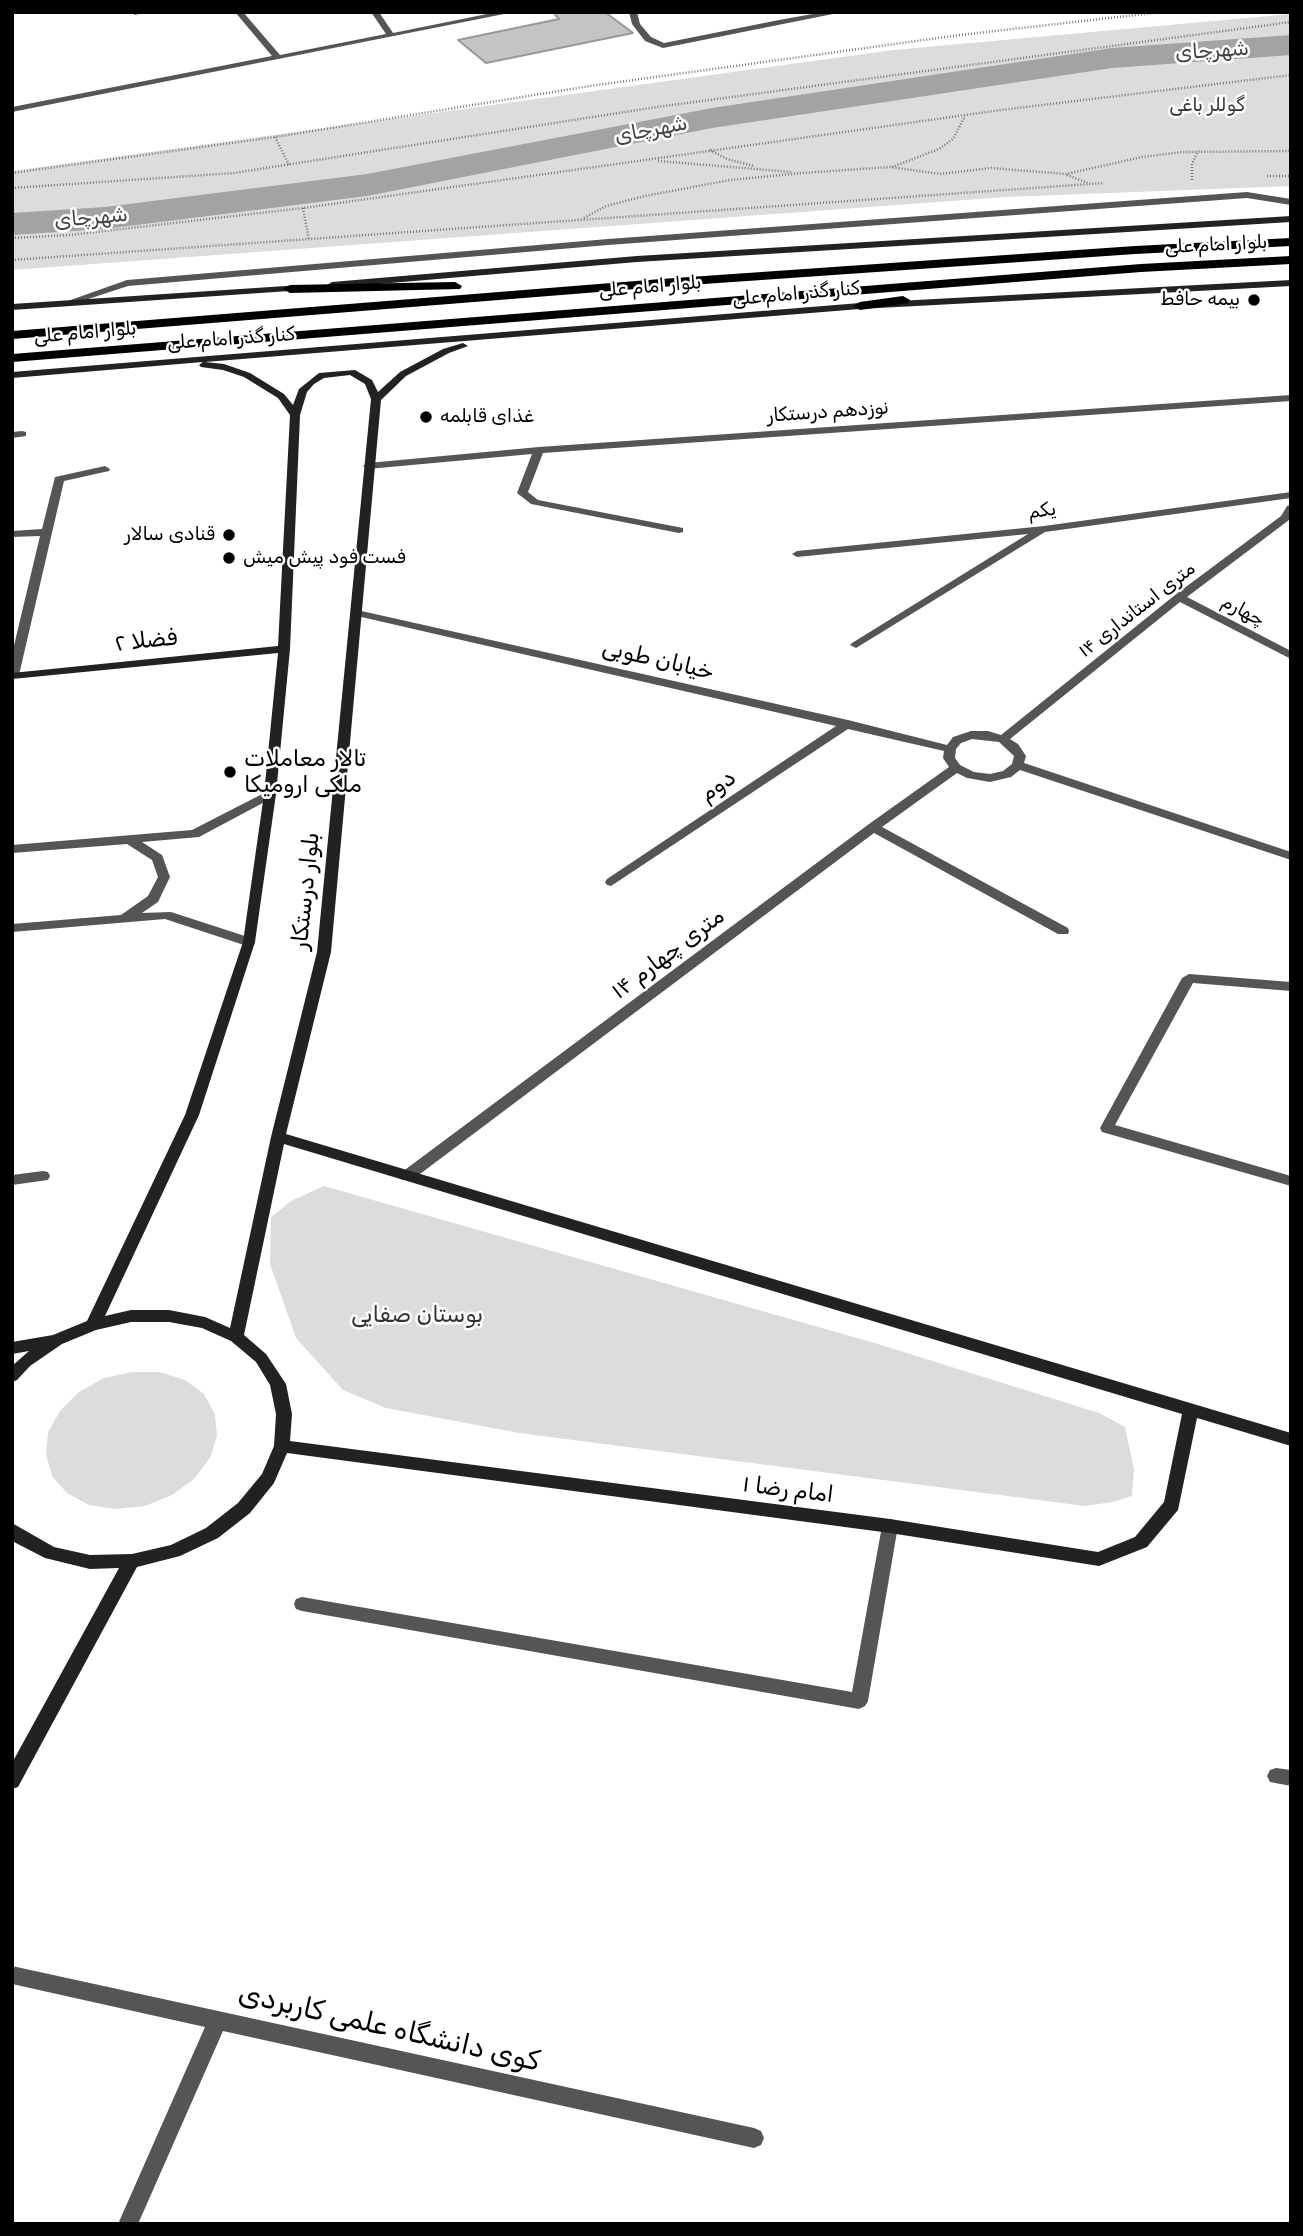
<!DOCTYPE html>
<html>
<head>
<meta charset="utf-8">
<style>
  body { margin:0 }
  #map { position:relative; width:1303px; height:2236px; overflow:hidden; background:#fff; font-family:Rubik,sans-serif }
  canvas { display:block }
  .frame { position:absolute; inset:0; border:14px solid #000; pointer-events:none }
</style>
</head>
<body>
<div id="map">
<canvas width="1303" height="2236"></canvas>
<div class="frame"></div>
</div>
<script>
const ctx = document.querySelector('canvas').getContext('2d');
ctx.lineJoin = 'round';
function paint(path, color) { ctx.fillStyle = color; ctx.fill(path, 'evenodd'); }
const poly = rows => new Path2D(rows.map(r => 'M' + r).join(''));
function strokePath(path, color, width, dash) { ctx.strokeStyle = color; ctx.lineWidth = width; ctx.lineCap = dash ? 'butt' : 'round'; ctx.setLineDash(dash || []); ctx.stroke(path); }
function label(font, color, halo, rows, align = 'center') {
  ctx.font = font + ' Rubik,"Noto Sans Arabic",sans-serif'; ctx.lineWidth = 5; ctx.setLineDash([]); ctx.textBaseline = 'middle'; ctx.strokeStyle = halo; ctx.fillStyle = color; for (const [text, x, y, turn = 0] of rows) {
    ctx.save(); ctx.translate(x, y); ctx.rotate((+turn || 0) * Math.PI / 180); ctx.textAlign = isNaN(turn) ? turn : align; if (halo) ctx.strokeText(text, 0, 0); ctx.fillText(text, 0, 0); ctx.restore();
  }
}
paint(poly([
  [1291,14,1291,186,1006,197,12,270,12,171,893,50],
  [324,1186,878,1344,1099,1413,1125,1427,1134,1469,1132,1496,1113,1502,1085,1506,519,1433,386,1408,343,1390,296,1338,270,1264,271,1217,291,1201],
  [132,1372,160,1372,185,1380,204,1394,215,1414,217,1436,210,1458,194,1479,172,1495,145,1506,116,1509,89,1505,67,1493,52,1476,46,1454,48,1432,60,1411,79,1392,104,1378]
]), '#dcdcdc');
paint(poly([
  [1291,35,1291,55,1112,68,712,128,367,196,105,229,12,235,12,213,105,207,367,174,712,108,1112,48,1291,35]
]), '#a3a3a3');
const building = poly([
  [553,12,605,12,633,33,486,63,458,40,559,19,553,12]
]);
paint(building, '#c4c4c4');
strokePath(building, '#999', 2);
strokePath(poly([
  [275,137,289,165],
  [710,150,727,159,754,166],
  [658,161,792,172],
  [892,167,939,149,953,139,965,116],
  [12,173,275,137,590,86,960,35,1162,12],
  [1067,175,1088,183],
  [1267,176,1291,176],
  [1192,180,1192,164,1198,151],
  [12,188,234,173,657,107,1291,22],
  [303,208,309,240],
  [584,218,606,206,645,196,730,180,802,173,890,167,940,174,991,168,1066,174,1142,157,1182,152,1291,151],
  [12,238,70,235,303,208,1001,110,1291,75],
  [12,260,1104,183]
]), '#777', 2.5, [1, 2]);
paint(poly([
  [1247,192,1291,199,1291,205,1247,198,608,245,128,286,73,304,65,302,127,280,608,239,1247,192]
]), '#555');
paint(poly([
  [132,12,146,12,135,15,132,12],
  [235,12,243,12,280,55,386,34,371,12,379,12,393,33,497,12,514,12,12,112,12,107,272,56,235,12],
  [629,12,637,12,640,24,651,37,664,43,779,20,824,12,843,12,663,48,645,41,632,24,629,12],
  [1291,395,1291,401,543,453,528,492,538,500,683,528,683,532,679,533,531,504,517,493,532,454,368,469,363,466,368,463,539,447,1291,395],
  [22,431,26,432,26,436,12,438,12,432,22,431],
  [105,466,110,469,109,471,64,481,19,675,12,678,12,654,40,536,12,537,12,531,42,529,55,477,105,466],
  [1291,492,1291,498,1045,532,856,648,850,645,852,643,1028,534,797,557,792,554,797,551,1044,526,1291,492],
  [1291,505,1289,520,1187,597,1291,651,1291,659,1180,602,1010,739,1018,744,1026,756,1024,763,1291,852,1291,860,1020,770,1011,777,990,782,967,778,957,773,882,827,1068,928,1069,931,1068,934,1058,934,874,833,412,1180,402,1180,400,1176,402,1172,869,824,949,767,943,758,944,751,848,729,611,886,607,885,605,882,607,879,836,726,357,616,351,613,353,611,357,610,848,720,947,745,953,737,971,731,988,731,1001,735,1175,595,1281,516,1287,506,1291,505],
  [972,739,999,742,1014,756,1012,764,1003,771,990,774,974,772,960,765,955,758,956,749,961,743,972,739],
  [270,790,276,794,274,797,199,837,142,842,162,855,170,877,158,902,142,913,171,912,254,939,255,942,254,945,244,945,165,919,12,932,12,924,121,915,148,896,158,877,152,860,127,844,12,853,12,845,192,830,270,790],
  [1189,974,1291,982,1291,991,1193,983,1115,1125,1291,1176,1291,1186,1102,1132,1100,1128,1182,978,1189,974],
  [43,1171,48,1172,50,1176,48,1180,12,1185,12,1175,43,1171],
  [890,1519,896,1521,898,1526,868,1701,865,1706,859,1709,302,1611,296,1609,294,1604,296,1599,302,1597,852,1692,882,1526,884,1521,890,1519],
  [1276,1768,1291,1770,1291,1786,1270,1782,1267,1776,1270,1770,1276,1768],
  [12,1966,754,2128,761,2131,764,2138,761,2145,754,2148,223,2031,138,2224,118,2224,205,2027,12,1984,12,1966]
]), '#555');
paint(poly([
  [1291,216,1291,222,637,262,332,288,327,285,332,282,637,256,1291,216],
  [1291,280,1291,286,860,309,205,362,224,364,250,373,284,394,293,405,299,389,319,373,355,370,372,380,378,392,400,372,443,349,463,343,468,346,449,353,406,376,381,400,331,952,286,1134,1291,1433,1291,1446,1197,1418,1178,1510,1147,1547,1099,1566,890,1533,287,1453,274,1483,250,1513,218,1538,180,1556,137,1567,18,1787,12,1789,12,1763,119,1568,90,1569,45,1558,12,1541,12,1523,54,1547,90,1555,132,1554,171,1545,206,1528,238,1503,262,1474,274,1446,276,1414,270,1385,256,1362,231,1341,202,1328,169,1322,131,1322,96,1330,62,1344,30,1366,17,1380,12,1382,12,1366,29,1351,12,1354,12,1342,53,1335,87,1321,185,1115,243,942,264,794,278,653,12,679,12,673,278,646,290,415,278,398,244,377,223,370,201,367,199,365,203,362,12,378,12,372,860,303,1291,280],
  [350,375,365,384,371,399,317,952,271,1137,230,1328,205,1317,169,1310,131,1310,105,1316,199,1115,255,942,276,794,290,649,300,415,307,392,314,384,324,378,350,375],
  [284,1144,1182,1414,1164,1502,1135,1537,1098,1552,890,1519,290,1441,292,1414,286,1384,266,1354,244,1335,284,1144],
  [301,285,304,286,304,290,12,310,12,304,301,285]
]), '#222');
paint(poly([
  [1291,238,1291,246,1135,254,661,287,12,339,12,331,661,279,1135,246,1291,238],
  [1291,256,1291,264,1141,272,12,362,12,354,1141,264,1291,256],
  [455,282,462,286,460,289,290,293,283,289,290,285,455,282],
  [903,296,910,300,908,303,860,310,853,306,860,302,903,296]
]), '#000');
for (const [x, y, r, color] of [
  [1254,300,7,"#000"],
  [426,417,7,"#000"],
  [229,535,7,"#000"],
  [229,558,7,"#000"],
  [230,772,7,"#000"]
]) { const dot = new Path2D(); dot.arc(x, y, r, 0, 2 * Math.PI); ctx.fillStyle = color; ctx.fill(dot); strokePath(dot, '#fff', 2.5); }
label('19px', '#333', '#fff', [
  ["گوللر باغی",1207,106]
]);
label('19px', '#000', '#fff', [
  ["بلوار امام علی",1216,245,-3],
  ["بلوار امام علی",650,287,-5],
  ["کنار گذر امام علی",796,294,-5],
  ["بلوار امام علی",85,333,-5],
  ["کنار گذر امام علی",231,339,-4],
  ["نوزدهم درستکار",828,412,-4],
  ["یکم",1042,511,-7],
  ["۱۴ متری استانداری",1137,610,-38],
  ["چهارم",1243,611,28]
]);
label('19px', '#000', '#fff', [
  ["بیمه حافط",1240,300],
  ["غذای قابلمه",440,417,"left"],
  ["قنادی سالار",215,535],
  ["فست فود پیش میش",243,558,"left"]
], 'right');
label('italic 21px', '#444', '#fff', [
  ["شهرچای",1212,51,-4],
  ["شهرچای",651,130,-11],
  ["شهرچای",91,218,-5]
]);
label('23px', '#000', '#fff', [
  ["فضلا ۲",146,641,-6],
  ["خیابان طوبی",658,660,13],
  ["دوم",718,786,-34],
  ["بلوار درستکار",306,891,-84],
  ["۱۴ متری چهارم",668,954,-37],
  ["امام رضا ۱",788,1490,7]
]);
label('23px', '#000', '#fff', [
  ["تالار معاملات",244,759],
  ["ملکی ارومیکا",244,785]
], 'left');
label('23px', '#333', '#fff', [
  ["بوستان صفایی",417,1315]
]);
label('28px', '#000', '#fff', [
  ["کوی دانشگاه علمی کاربردی",389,2028,13]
]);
</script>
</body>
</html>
